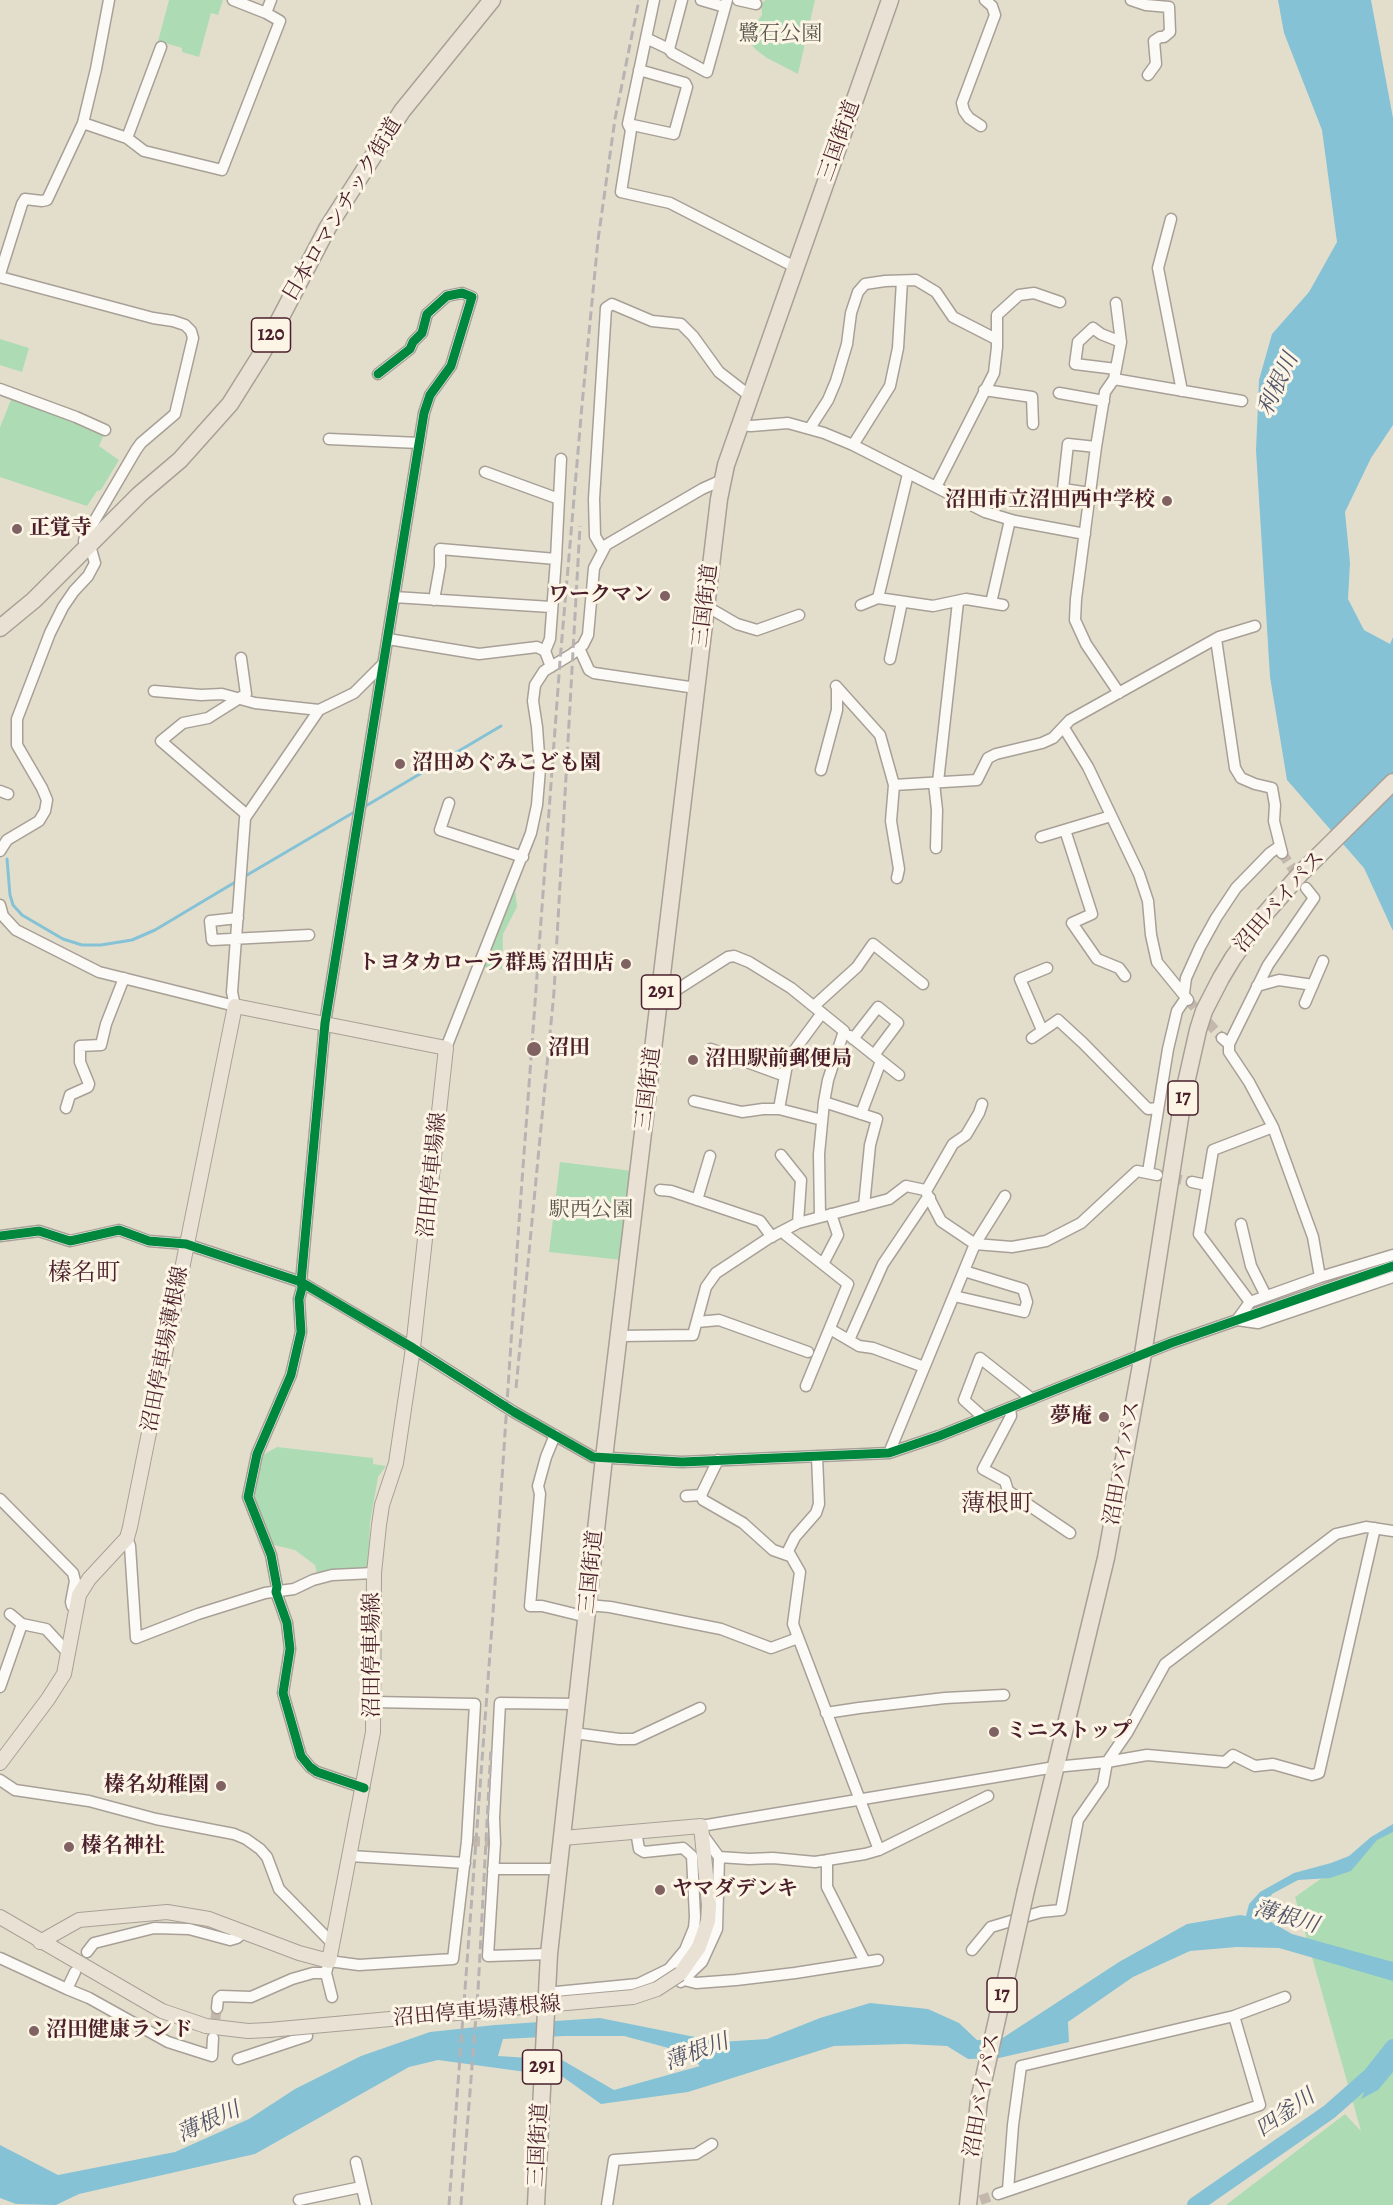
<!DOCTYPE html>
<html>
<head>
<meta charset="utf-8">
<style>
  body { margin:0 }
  canvas { display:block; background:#e3decc }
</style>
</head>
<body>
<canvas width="1393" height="2205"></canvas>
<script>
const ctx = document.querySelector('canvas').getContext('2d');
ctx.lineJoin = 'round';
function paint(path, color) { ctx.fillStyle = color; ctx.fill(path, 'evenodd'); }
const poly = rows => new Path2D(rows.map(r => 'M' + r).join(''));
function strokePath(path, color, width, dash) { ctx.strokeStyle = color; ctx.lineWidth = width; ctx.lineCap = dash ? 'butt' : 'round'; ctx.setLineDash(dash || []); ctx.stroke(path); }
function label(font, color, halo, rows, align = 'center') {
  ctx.font = font + ' Alegreya,"Noto Serif JP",serif'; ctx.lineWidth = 6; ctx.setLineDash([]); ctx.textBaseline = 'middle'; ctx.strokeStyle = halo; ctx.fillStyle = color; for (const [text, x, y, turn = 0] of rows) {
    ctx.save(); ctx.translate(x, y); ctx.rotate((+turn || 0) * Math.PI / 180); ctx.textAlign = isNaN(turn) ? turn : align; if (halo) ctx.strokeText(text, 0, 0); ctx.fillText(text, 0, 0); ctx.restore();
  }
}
paint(poly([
  [169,0,223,0,218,15,211,13,199,57,182,52,182,48,165,43,163,47,157,45],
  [766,0,815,0,798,74,767,58,755,49,746,36,762,15,761,3],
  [0,339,29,348,22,372,0,365],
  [13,395,105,432,99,446,119,460,101,490,97,491,87,506,0,477,0,427],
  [513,885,515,888,517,907,503,934,502,969,481,967],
  [560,1162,633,1171,622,1260,549,1252],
  [277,1447,373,1458,373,1464,386,1466,378,1477,370,1523,368,1569,317,1574,315,1565,295,1550,274,1545,267,1535,252,1495,261,1456],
  [1393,1828,1393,2205,1226,2205,1345,2114,1361,2131,1295,1897]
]), '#addcb4');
paint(poly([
  [1278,0,1371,0,1393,118,1393,425,1371,458,1345,512,1350,563,1348,599,1364,630,1390,644,1393,637,1393,931,1364,868,1287,780,1270,677,1256,450,1259,380,1272,334,1309,292,1337,242,1322,130,1284,33],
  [1393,1824,1393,1832,1377,1840,1351,1871,1330,1878,1298,1880,1272,1894,1258,1917,1266,1919,1292,1934,1393,1962,1393,1981,1279,1948,1237,1947,1190,1951,1133,1977,1068,2022,1069,2042,999,2058,968,2059,947,2046,906,2044,834,2046,688,2092,601,2104,563,2077,438,2060,409,2067,255,2154,79,2194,56,2205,16,2204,0,2198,0,2145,58,2175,175,2152,249,2119,295,2089,361,2056,430,2032,495,2025,600,2018,720,2042,767,2039,820,2018,870,2003,928,2009,959,2023,977,2040,1001,2039,1119,1962,1187,1924,1240,1915,1246,1916,1249,1904,1260,1892,1294,1873,1331,1863,1349,1856,1371,1837],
  [565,2036,624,2036,687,2053,700,2066,614,2090,562,2060,498,2056,503,2039],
  [1393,2057,1393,2072,1378,2090,1361,2099,1365,2090]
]), '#86c2d6');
strokePath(poly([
  [364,807,501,726],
  [7,859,10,895,13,905,22,915,63,939,82,945,101,945,132,940,155,930,237,881],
  [242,878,356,811]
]), '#86c2d6', 3);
strokePath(poly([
  [1195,2205,1329,2112,1371,2075,1393,2047]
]), '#86c2d6', 16);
strokePath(poly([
  [1282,853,1301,881],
  [1188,1000,1222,1038],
  [1157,1175,1192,1182],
  [470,1841,493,1842],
  [213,2034,217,2008],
  [966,2205,998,2194]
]), '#c4b8ac', 10, [10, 5]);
const minor = poly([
  [654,0,628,124,631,130,621,192,670,203,795,267],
  [682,0,669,49,672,53,707,72,727,0],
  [701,0,725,7],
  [738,0,756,4],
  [1131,0,1146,5,1169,7,1170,32,1164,37,1160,37,1154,41,1156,64,1148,75],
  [266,13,271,0],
  [646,38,669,49],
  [83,123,127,138,144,151,222,170,280,21,266,13,233,0],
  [628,124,674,134,687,87,685,83,639,70],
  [981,126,969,118,964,111,962,103,995,15,992,6,985,0],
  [127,138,161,47],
  [1171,219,1158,268,1182,391],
  [0,274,22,204,25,199,42,201,47,200,83,123,96,69,109,0],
  [0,277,153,318,173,321,185,325,191,331,193,338,175,414,141,443,136,450,85,537,84,541,91,549,95,563,88,576,74,591,63,607,50,633,17,719,17,745,42,788,47,800,45,811,39,821,7,840,0,851],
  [1116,303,1121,342,1114,379,1105,392,1096,447,1076,599,1075,620,1086,644,1119,693],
  [1116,369,1075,364,1078,342,1093,328,1101,334,1121,342],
  [1114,379,1242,401],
  [0,389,76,417,105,430],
  [984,390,1032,397,1033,424],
  [1059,393,1104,401],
  [740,425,751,426,788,423,824,433,853,445,985,512,1015,521,1085,534],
  [810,428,828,400,836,381,847,344,851,313,858,292,865,284,885,281,916,280,936,292,953,317,996,339],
  [329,439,419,443],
  [853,445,890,386,898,348,902,281],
  [485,472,559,499],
  [936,487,994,373,997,347,997,315,1019,295,1034,293,1060,302],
  [1090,493,1063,489,1068,444,1096,447],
  [603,550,595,536,594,499,606,308,612,304,652,321,681,324,693,336,719,372,750,396],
  [394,597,551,607],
  [878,598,908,474],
  [434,600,440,566,440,549,556,559],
  [991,603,1010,520],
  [861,605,878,598,933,606,966,599,1003,605],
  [706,606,737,624,757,630,799,615],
  [388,639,479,654,537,647,545,651],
  [1216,639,1235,768,1241,778,1255,784,1272,788,1275,805,1274,821,1282,853],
  [579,648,589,670,594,673,696,688],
  [241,658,246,694,208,718,183,723,161,741,247,815],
  [890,659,902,602],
  [551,667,545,651,550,639,556,559,561,459],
  [836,686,880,735,894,785,977,780,988,758,996,754,1042,743,1053,738,1070,720,1219,637,1255,626],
  [154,691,201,695,222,694,255,703,319,710],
  [1064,728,1088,767,1139,874,1148,901,1151,935,1157,962,1188,1000],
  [821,770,837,710,837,687],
  [938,782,958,602],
  [934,783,937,810,936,848],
  [894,785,891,821,899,869,897,878],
  [0,791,8,794],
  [449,803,440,830,523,857],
  [1065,830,1092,914,1072,923,1097,959,1119,968,1125,976],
  [1041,837,1111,816],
  [0,905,3,916,16,930,99,972,235,1006,232,992,245,818,319,710,354,693,383,664],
  [238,918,210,921,212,940,309,935],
  [1257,986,1279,980,1313,985],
  [1184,993,1186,978,1200,947,1216,918,1236,888,1270,853,1280,846],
  [660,998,667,996,728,957,734,956,749,962,791,988,844,1031,828,1080,824,1102,819,1154,820,1216],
  [1305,1003,1323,961],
  [814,1006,857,967,873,944,923,984],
  [1042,1030,1020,979,1047,968],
  [850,1036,899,1075],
  [1032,1038,1058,1020,1083,1043,1148,1109,1158,1108],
  [1222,1038,1229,1044,1229,1052,1249,1082,1273,1127,1313,1237,1320,1277,1250,1302,1237,1320,1258,1323,1393,1277],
  [853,1039,878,1007,898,1023,874,1055],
  [1229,1044,1268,965,1314,898,1306,888],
  [446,1048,531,833,537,805,540,769,537,727,533,701,535,685,544,671,572,654,583,645,588,635,594,568,606,545,702,489,722,480],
  [711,1049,785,1076],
  [694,1101,742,1112,763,1109,779,1109,822,1120],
  [824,1102,877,1119,870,1145,864,1206],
  [66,1108,70,1095,88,1087,89,1084,80,1062,80,1046,101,1045,106,1024,124,978],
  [779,1109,788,1059,822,1013],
  [861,1114,881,1061],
  [781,1155,801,1180,798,1223],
  [1148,1172,1168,1049,1177,1011,1186,998],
  [1192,1182,1206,1185],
  [660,1190,671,1191,760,1221,772,1237],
  [926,1191,953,1144,966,1135,979,1113,982,1104],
  [697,1200,710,1156],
  [1241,1224,1251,1266,1266,1296],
  [783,1231,786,1235,848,1284,806,1386],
  [0,1236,39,1231,70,1241,119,1230,149,1241,186,1244,301,1282,413,1348,514,1412,593,1457,682,1462,889,1453,939,1436,1171,1343,1393,1266],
  [823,1264,838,1235,831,1214],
  [1320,1277,1393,1255],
  [954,1296,1024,1312,1027,1302,1023,1289,964,1271],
  [1250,1302,1199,1234,1213,1150,1273,1127],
  [697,1322,719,1320,808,1352],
  [830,1329,859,1346,873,1348,924,1367],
  [620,1336,693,1335,706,1287,716,1273,769,1238,798,1223,889,1199,906,1186,925,1190,941,1221,975,1244,1005,1196],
  [849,1340,883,1264,926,1200,930,1198],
  [1010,1409,1011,1416,983,1469,1005,1481,1008,1491,1070,1533],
  [984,1418,964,1400,980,1358,1032,1399],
  [555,1435,546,1457,538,1486,540,1494,530,1606,542,1606,587,1617],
  [889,1453,975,1244,1012,1247,1046,1241,1081,1223,1137,1171,1157,1175],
  [817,1456,819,1504,816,1513,795,1537,788,1551,800,1572,793,1624,879,1850],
  [701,1495,703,1500,743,1523,773,1550,790,1556],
  [686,1496,701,1495,718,1460],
  [0,1499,73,1573,75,1581,71,1602,72,1606],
  [127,1538,130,1546,136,1638,198,1614,265,1593,294,1589,313,1580,332,1575,374,1573],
  [588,1605,610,1607,721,1629,771,1648,798,1638],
  [10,1614,22,1624,46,1629,69,1654],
  [0,1687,22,1624],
  [826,1713,859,1708,945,1698,1004,1695],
  [574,1733,619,1739,634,1739,700,1708],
  [0,1780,15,1790,89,1801,156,1819,234,1834,246,1839,260,1849,267,1857,279,1889,333,1944],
  [364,1788,317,1772,310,1767,301,1756,283,1693,290,1649,287,1623,276,1592,277,1587,271,1555,248,1497,257,1454,291,1375,301,1332,299,1299,302,1288,301,1282,325,1023,424,413,430,395,451,366,472,297,462,293,447,296,427,314,422,333,413,342,410,349,378,374],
  [701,1826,1055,1767,1107,1762,1147,1755,1225,1762,1233,1755,1255,1766,1273,1764,1312,1775,1319,1773,1375,1528],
  [703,1835,719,1857,749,1859,773,1858,815,1862,865,1854,879,1850,988,1796],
  [350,1856,465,1863],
  [827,1860,827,1887,865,1962],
  [493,1869,559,1869],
  [972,1950,991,1927,1041,1912,1061,1910,1078,1820,1103,1784,1107,1762,1127,1733,1165,1664,1336,1534,1366,1527,1393,1531],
  [87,1952,94,1943,154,1928,189,1929,230,1940,237,1938,244,1932],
  [549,1954,488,1956,495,1843,494,1818,500,1703,577,1704],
  [0,1958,67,1989,75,1972],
  [326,1973,332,1997],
  [684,1980,696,1983,736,1980,795,1973,878,1960],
  [681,1982,702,1962,717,1929,719,1857],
  [67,1989,89,1998,168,2042,212,2056,213,2038],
  [546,1993,638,1984,669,1969,685,1950,694,1928,695,1917,692,1856,683,1848,644,1852,639,1849,636,1831],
  [217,2008,218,1999,221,1996,251,1997,292,1979,313,1973,326,1973,329,1961,359,1965,453,1959,467,1841,475,1704,374,1702],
  [238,2059,307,2036],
  [356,2162,366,2205],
  [1008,2190,1013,2125,1021,2066,1234,2016,1285,1997],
  [998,2194,1260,2105,1234,2016],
  [299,2200,361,2187],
  [607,2205,614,2160,696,2154,712,2144]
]);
const major = poly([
  [0,1763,48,1699,64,1674,79,1595,89,1579,127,1538,130,1527,235,1006,446,1048,413,1348,396,1463,382,1505,379,1525,374,1573,373,1732,329,1961,299,1953,209,1919,167,1912,79,1920,40,1942],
  [563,1838,701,1826,709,1905,708,1921,699,1947,680,1974],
  [0,1917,162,2011,206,2026,248,2031,269,2030]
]);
const highway = poly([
  [0,628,34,600,140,494,180,460,230,404,262,353,328,227,402,111,492,0],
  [1026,1890,1106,1558,1143,1354,1184,1092,1198,1030,1204,1011,1221,978,1233,958,1264,915,1301,873,1393,782],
  [536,2205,549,1954,604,1458,719,499,726,465,890,0],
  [968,2205,979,2100]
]);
strokePath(minor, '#a8a097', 13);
strokePath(major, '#a8a097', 16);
strokePath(highway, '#a8a097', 19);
strokePath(minor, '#fbfaf7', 10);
strokePath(major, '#e9e1d4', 14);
strokePath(highway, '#e9e1d4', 16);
strokePath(poly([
  [516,1388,554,992,580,526],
  [449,2205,494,1599,519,1222,560,661,582,405,598,240,615,119,639,0],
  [461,2205,478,1991,491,1747]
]), '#b8b3b2', 3, [9, 4.5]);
const majorBridge = poly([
  [269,2030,633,1997,657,1989,680,1974]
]);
const highwayBridge = poly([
  [979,2100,1026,1890]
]);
strokePath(majorBridge, '#a8a097', 16, []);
strokePath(highwayBridge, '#a8a097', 19, []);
strokePath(majorBridge, '#e9e1d4', 14);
strokePath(highwayBridge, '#e9e1d4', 16);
strokePath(poly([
  [0,1236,39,1231,70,1241,119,1230,149,1241,186,1244,301,1282,413,1348,514,1412,593,1457,682,1462,889,1453,939,1436,1171,1343,1393,1266],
  [364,1788,317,1772,310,1767,301,1756,283,1693,290,1649,287,1623,276,1592,277,1587,271,1555,248,1497,257,1454,291,1375,301,1332,299,1299,302,1288,301,1282,325,1023,424,413,430,395,451,366,472,297,462,293,447,296,427,314,422,333,413,342,410,349,378,374]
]), '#00873e', 9);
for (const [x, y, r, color] of [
  [1167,501,6,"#806263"],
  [17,529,6,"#806263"],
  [665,596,6,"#806263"],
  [400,764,6,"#806263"],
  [626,964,6,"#806263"],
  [534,1049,8,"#806263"],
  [693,1060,6,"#806263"],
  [1104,1417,6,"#806263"],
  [994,1732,6,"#806263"],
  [221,1786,6,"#806263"],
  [69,1847,6,"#806263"],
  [660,1890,6,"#806263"],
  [34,2031,6,"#806263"]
]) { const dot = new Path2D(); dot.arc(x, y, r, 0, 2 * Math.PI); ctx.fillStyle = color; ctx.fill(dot); strokePath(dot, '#fcf5e5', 2); }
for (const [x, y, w] of [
  [271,335,39],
  [661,992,39],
  [1183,1098,30],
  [1002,1995,30],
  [542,2067,39]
]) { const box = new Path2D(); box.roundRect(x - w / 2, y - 17, w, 34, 4.5); ctx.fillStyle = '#fcf5e5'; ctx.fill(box); strokePath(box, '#4a1f2b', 1.5); }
label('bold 20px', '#4a1f2b', null, [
  ["120",271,335],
  ["291",661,992],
  ["17",1183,1098],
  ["17",1002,1995],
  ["291",542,2067]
]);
label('21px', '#5a574e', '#fcf5e5', [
  ["鷺石公園",780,35],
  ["駅西公園",591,1211]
]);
label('21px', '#4a1f2b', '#fcf5e5', [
  ["三国街道",840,141,-70],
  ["日本ロマンチック街道",343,210,-59],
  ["三国街道",706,606,-83],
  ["沼田バイパス",1280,902,-49],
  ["三国街道",649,1089,-83],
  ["沼田停車場線",433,1175,-84],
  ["沼田停車場薄根線",166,1349,-79],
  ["沼田バイパス",1123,1463,-80],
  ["三国街道",592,1572,-84],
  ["沼田停車場線",373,1655,-90],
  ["沼田停車場薄根線",477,2012,-5],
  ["沼田バイパス",983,2095,-80],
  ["三国街道",539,2145,-87]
]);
label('bold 21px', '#4a1f2b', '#fcf5e5', [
  ["沼田市立沼田西中学校",1155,501,"right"],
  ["正覚寺",29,529],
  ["ワークマン",653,596,"right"],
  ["沼田めぐみこども園",412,764],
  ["トヨタカローラ群馬 沼田店",614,964,"right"],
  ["沼田",548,1049],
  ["沼田駅前郵便局",705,1060],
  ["夢庵",1092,1417,"right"],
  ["ミニストップ",1006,1732],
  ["榛名幼稚園",209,1786,"right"],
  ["榛名神社",81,1847],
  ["ヤマダデンキ",672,1890],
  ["沼田健康ランド",46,2031]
], 'left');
label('italic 22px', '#515469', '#fcf5e5', [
  ["利根川",1279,385,-65],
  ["薄根川",1286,1918,16],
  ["薄根川",697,2053,-20],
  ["四釜川",1286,2114,-35],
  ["薄根川",209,2123,-24]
]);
label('24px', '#4a1f2b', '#fcf5e5', [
  ["榛名町",84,1274],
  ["薄根町",997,1505]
]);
</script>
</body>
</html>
